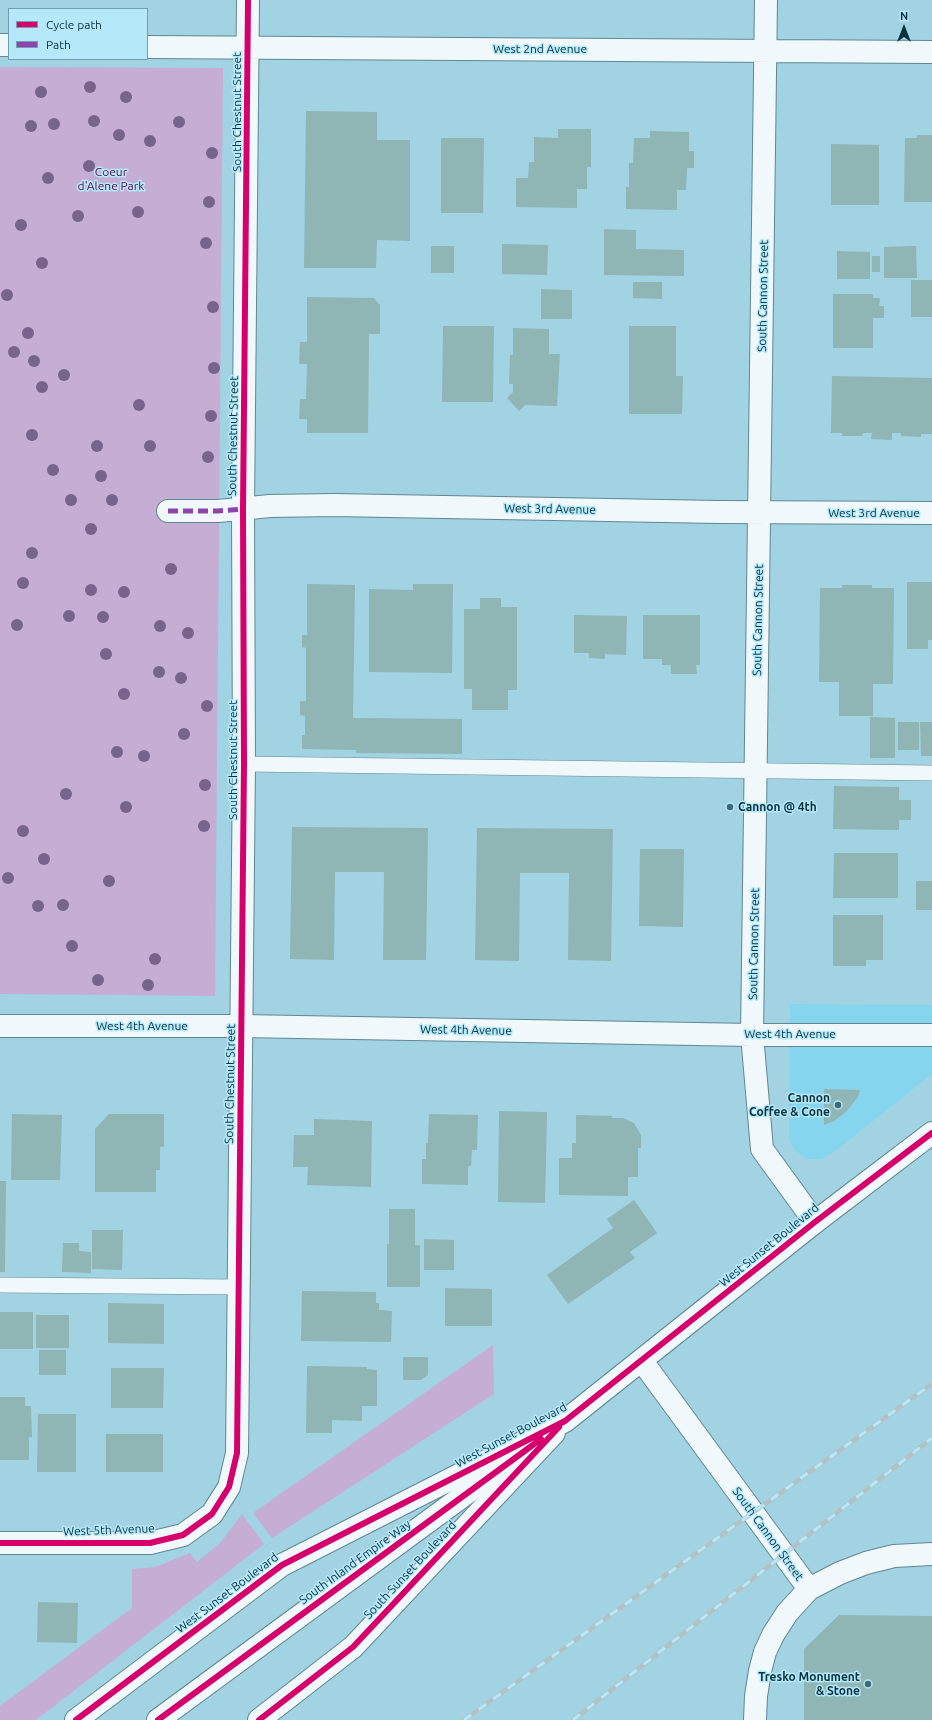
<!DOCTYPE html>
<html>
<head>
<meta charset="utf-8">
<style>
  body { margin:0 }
  #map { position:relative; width:932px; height:1720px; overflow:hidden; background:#a1d3e3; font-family:Ubuntu,sans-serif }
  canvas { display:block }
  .legend { position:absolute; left:8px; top:8px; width:140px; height:52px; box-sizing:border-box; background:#b5e9fa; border:1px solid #70a0af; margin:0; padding:5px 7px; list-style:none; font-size:12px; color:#08323e }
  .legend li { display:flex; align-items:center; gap:8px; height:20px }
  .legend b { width:20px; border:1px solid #70a0af }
  .north { position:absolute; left:884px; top:8px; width:40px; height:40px; -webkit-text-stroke:3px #b5e9fa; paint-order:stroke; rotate:0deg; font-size:11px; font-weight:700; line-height:16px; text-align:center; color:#08323e }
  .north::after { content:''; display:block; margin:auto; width:14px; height:18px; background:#08323e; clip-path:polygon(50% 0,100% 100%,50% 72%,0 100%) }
</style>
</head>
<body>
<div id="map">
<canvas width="932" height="1720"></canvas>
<ul class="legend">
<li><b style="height:5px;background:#d6006c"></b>Cycle path</li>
<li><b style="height:5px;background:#8e44ad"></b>Path</li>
</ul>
<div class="north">N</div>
</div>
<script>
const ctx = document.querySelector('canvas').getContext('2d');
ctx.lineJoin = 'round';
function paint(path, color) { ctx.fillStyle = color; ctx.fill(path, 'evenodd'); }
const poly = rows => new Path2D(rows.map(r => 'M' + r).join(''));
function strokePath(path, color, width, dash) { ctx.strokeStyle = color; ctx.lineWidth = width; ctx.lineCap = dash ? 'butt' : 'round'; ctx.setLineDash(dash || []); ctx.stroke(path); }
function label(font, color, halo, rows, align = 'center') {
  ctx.font = font + ' Ubuntu,sans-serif'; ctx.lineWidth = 3; ctx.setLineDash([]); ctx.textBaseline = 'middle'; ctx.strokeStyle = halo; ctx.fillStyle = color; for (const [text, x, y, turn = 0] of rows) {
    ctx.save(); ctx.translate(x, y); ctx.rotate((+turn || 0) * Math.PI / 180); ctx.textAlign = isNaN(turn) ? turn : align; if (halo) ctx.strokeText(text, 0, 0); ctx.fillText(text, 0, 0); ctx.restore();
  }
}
paint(poly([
  [790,1004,932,1005,932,1074,834,1152,821,1159,808,1159,795,1151,789,1139]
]), '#85d5ef');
paint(poly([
  [0,67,223,68,215,996,0,994],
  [493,1345,494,1394,272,1538,253,1513],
  [242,1514,264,1544,36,1720,0,1720,0,1706,132,1608,132,1569,155,1567,190,1553,197,1562,220,1543]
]), '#c6add4');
paint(poly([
  [306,111,377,112,377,140,410,140,410,241,377,240,376,268,304,268],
  [558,129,591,129,591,167,587,167,587,189,577,189,577,208,516,207,516,178,528,178,529,162,534,162,534,137,558,138],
  [650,131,689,132,689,151,694,151,694,168,687,168,686,190,677,190,677,210,626,209,626,187,629,187,629,163,633,163,634,138,650,138],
  [917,135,932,135,932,202,904,202,905,138,917,138],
  [441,138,484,138,483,213,441,213],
  [831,144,879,145,879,205,831,205],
  [604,229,636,230,636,249,684,250,684,276,604,275],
  [502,244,548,245,547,275,502,274],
  [431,246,454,246,454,273,431,273],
  [916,246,917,278,884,278,884,247],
  [837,251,870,252,870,279,837,279],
  [872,256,880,256,880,272,872,272],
  [911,280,932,280,932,317,911,317],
  [633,282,662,282,662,299,633,298],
  [541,289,572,290,572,319,541,319],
  [833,294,873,294,873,298,880,298,879,306,884,306,884,318,873,318,873,348,833,348],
  [307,297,374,298,380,305,380,334,369,334,368,433,307,433,307,419,299,419,300,399,306,399,307,364,299,364,300,342,307,342],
  [443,326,494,326,493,402,442,402],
  [629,326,676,326,676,376,683,376,682,414,629,414],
  [513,328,549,329,549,354,560,354,557,406,525,405,519,411,507,398,513,392,513,384,509,384,510,355,513,355],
  [832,376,932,378,932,434,921,434,921,437,901,436,901,433,892,433,892,440,871,439,872,433,863,433,862,436,842,436,842,433,831,433],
  [907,582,932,582,932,640,928,640,928,649,907,649],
  [307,584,355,585,353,718,462,719,462,754,356,753,356,750,302,749,302,735,305,735,305,716,300,715,300,701,306,701,306,648,302,647,302,635,307,635],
  [413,584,453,584,452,673,369,672,369,589,413,590],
  [842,585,872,585,872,588,894,588,893,684,873,684,873,716,839,716,839,682,819,682,820,588,842,588],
  [480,598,501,598,501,607,517,607,517,690,508,690,508,710,472,710,472,689,464,689,464,609,480,609],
  [574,615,627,616,626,655,605,654,605,659,589,658,589,653,574,653],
  [643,615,700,615,700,665,696,665,697,674,671,674,671,665,662,665,662,659,643,659],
  [870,717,895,718,895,758,870,758],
  [898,722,919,722,919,750,898,750],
  [920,722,932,722,932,756,921,756],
  [834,786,899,787,899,800,911,800,911,820,899,820,899,830,833,829],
  [292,827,428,828,426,960,383,960,384,872,335,872,334,960,290,959],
  [477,828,613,829,611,961,568,960,569,873,520,873,519,961,475,960],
  [640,849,684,849,683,927,639,926],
  [834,853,898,853,898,898,833,898],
  [916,881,932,881,932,910,916,910],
  [833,915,883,915,883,960,866,960,866,966,833,966],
  [824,1089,860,1090,858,1097,846,1112,834,1121,824,1125],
  [499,1111,547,1112,545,1203,498,1202],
  [12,1114,62,1115,60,1180,11,1180],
  [109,1114,164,1114,164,1147,160,1147,160,1170,156,1170,156,1192,95,1192,95,1129],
  [429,1114,478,1115,477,1150,472,1150,471,1166,468,1166,468,1185,422,1184,422,1159,426,1159,426,1143,428,1143],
  [576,1115,612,1116,612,1118,623,1118,634,1123,641,1135,641,1148,638,1148,638,1177,628,1177,628,1196,559,1195,559,1158,572,1158,572,1143,576,1143],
  [314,1119,372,1121,371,1187,307,1185,308,1167,293,1167,294,1135,314,1135],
  [0,1181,6,1181,5,1272,0,1272],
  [634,1200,657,1233,630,1252,635,1258,568,1304,547,1275,613,1228,607,1219],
  [389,1209,415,1209,415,1245,420,1245,420,1287,387,1287,387,1244,389,1244],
  [92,1230,123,1230,122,1270,92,1269],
  [424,1239,454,1240,454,1270,424,1270],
  [63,1243,79,1243,79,1251,91,1252,91,1273,62,1272],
  [445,1288,492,1289,492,1326,445,1326],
  [302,1291,376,1292,376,1303,379,1303,379,1310,392,1311,391,1342,301,1341],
  [108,1303,164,1304,164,1344,108,1343],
  [0,1312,33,1312,33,1349,0,1349],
  [36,1315,69,1315,69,1348,36,1348],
  [39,1350,66,1350,66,1375,39,1375],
  [403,1357,428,1357,428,1375,421,1380,403,1380],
  [307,1366,367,1367,367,1369,377,1370,377,1406,362,1406,362,1421,332,1420,332,1433,306,1433],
  [111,1368,164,1368,163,1408,111,1408],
  [0,1397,25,1397,25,1406,31,1406,32,1437,29,1437,29,1460,0,1460],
  [38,1414,76,1414,76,1472,37,1472],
  [106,1434,163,1434,163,1472,106,1472],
  [38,1602,78,1603,77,1643,37,1642],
  [839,1615,932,1616,932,1720,804,1720,804,1649]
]), '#8fb5b5');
const lane = poly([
  [244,764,932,773],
  [0,1285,238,1287]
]);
const street = poly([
  [766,0,752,1035,762,1149,815,1222],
  [0,45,9,45],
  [147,47,932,52],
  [168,511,218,511,270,506,334,505,718,512,932,513],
  [0,1026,241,1026,752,1035,932,1035],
  [642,1361,809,1589],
  [0,1543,150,1543,183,1535,212,1514,229,1487,237,1453,244,764,243,509,248,0],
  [755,1720,756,1696,760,1671,765,1652,773,1635,787,1613,809,1589,840,1573,866,1563,894,1556,932,1554]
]);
const secondary = poly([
  [158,1720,535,1443]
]);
const primary = poly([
  [76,1720,282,1565,565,1421,815,1222,932,1133],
  [259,1720,353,1647,554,1433]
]);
strokePath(lane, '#618792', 16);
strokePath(street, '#618792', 24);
strokePath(secondary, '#618792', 24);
strokePath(primary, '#618792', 24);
strokePath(lane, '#f1f8fb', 15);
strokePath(street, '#f1f8fb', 22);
strokePath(secondary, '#f1f8fb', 22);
strokePath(primary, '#f1f8fb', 22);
const rail = poly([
  [464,1720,932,1384],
  [573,1720,932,1438]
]);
strokePath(rail, '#b3c1c5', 4.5);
strokePath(rail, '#b5e9fa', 3, [9]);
strokePath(poly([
  [168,511,218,511,243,509]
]), '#8e44ad', 5, [10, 5]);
strokePath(poly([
  [0,1543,150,1543,183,1535,212,1514,229,1487,237,1453,244,764,243,509,248,0],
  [76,1720,282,1565,565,1421,815,1222,932,1133],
  [158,1720,541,1439],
  [259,1720,353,1647,559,1427]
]), '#d6006c', 6);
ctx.fillStyle = '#78648b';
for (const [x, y] of [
  [90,87],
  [41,92],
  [126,97],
  [94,121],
  [179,122],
  [54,124],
  [31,126],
  [119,135],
  [150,141],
  [212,153],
  [89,166],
  [48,178],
  [209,202],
  [138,212],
  [78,216],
  [21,225],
  [206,243],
  [42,263],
  [7,295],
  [213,307],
  [28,333],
  [14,352],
  [34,361],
  [214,368],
  [64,375],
  [42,387],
  [139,405],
  [211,416],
  [32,435],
  [97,446],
  [150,446],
  [208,457],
  [53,470],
  [101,476],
  [71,500],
  [112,500],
  [91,529],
  [32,553],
  [171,569],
  [23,583],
  [91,590],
  [124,592],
  [69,616],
  [103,617],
  [17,625],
  [160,626],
  [188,633],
  [106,654],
  [159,672],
  [181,678],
  [124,694],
  [207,706],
  [184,734],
  [117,752],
  [144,756],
  [205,785],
  [66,794],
  [126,807],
  [204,826],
  [23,831],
  [44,859],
  [8,878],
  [109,881],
  [63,905],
  [38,906],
  [72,946],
  [155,959],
  [98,980],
  [148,985]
]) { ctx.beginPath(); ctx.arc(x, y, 6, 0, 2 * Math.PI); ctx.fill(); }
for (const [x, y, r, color] of [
  [730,807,4,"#3e6a78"],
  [838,1105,4,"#3e6a78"],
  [868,1684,4,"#3e6a78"]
]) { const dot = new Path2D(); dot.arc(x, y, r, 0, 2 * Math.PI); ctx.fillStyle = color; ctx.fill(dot); strokePath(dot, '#b5e9fa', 1.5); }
label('12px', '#08323e', '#b5e9fa', [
  ["West 2nd Avenue",540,49],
  ["South Chestnut Street",237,112,-90],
  ["South Cannon Street",763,296,-89],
  ["South Chestnut Street",233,436,-89],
  ["West 3rd Avenue",550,509,1],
  ["West 3rd Avenue",874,513],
  ["South Cannon Street",758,620,-89],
  ["South Chestnut Street",233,760,-90],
  ["South Cannon Street",754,944,-89],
  ["West 4th Avenue",142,1026],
  ["West 4th Avenue",466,1030,1],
  ["West 4th Avenue",790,1034],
  ["South Chestnut Street",230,1084,-89],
  ["West Sunset Boulevard",769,1245,-39],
  ["West Sunset Boulevard",511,1435,-28],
  ["West 5th Avenue",109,1530,-2],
  ["South Cannon Street",768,1534,54],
  ["South Inland Empire Way",355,1562,-36],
  ["South Sunset Boulevard",410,1570,-47],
  ["West Sunset Boulevard",227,1593,-37]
]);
label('12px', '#560943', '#b5e9fa', [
  ["Coeur",111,172],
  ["d'Alene Park",111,186]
]);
label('bold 12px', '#08323e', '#b5e9fa', [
  ["Cannon @ 4th",738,807,"left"],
  ["Cannon",830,1098],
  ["Coffee & Cone",830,1112],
  ["Tresko Monument",860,1677],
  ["& Stone",860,1691]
], 'right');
</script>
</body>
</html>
